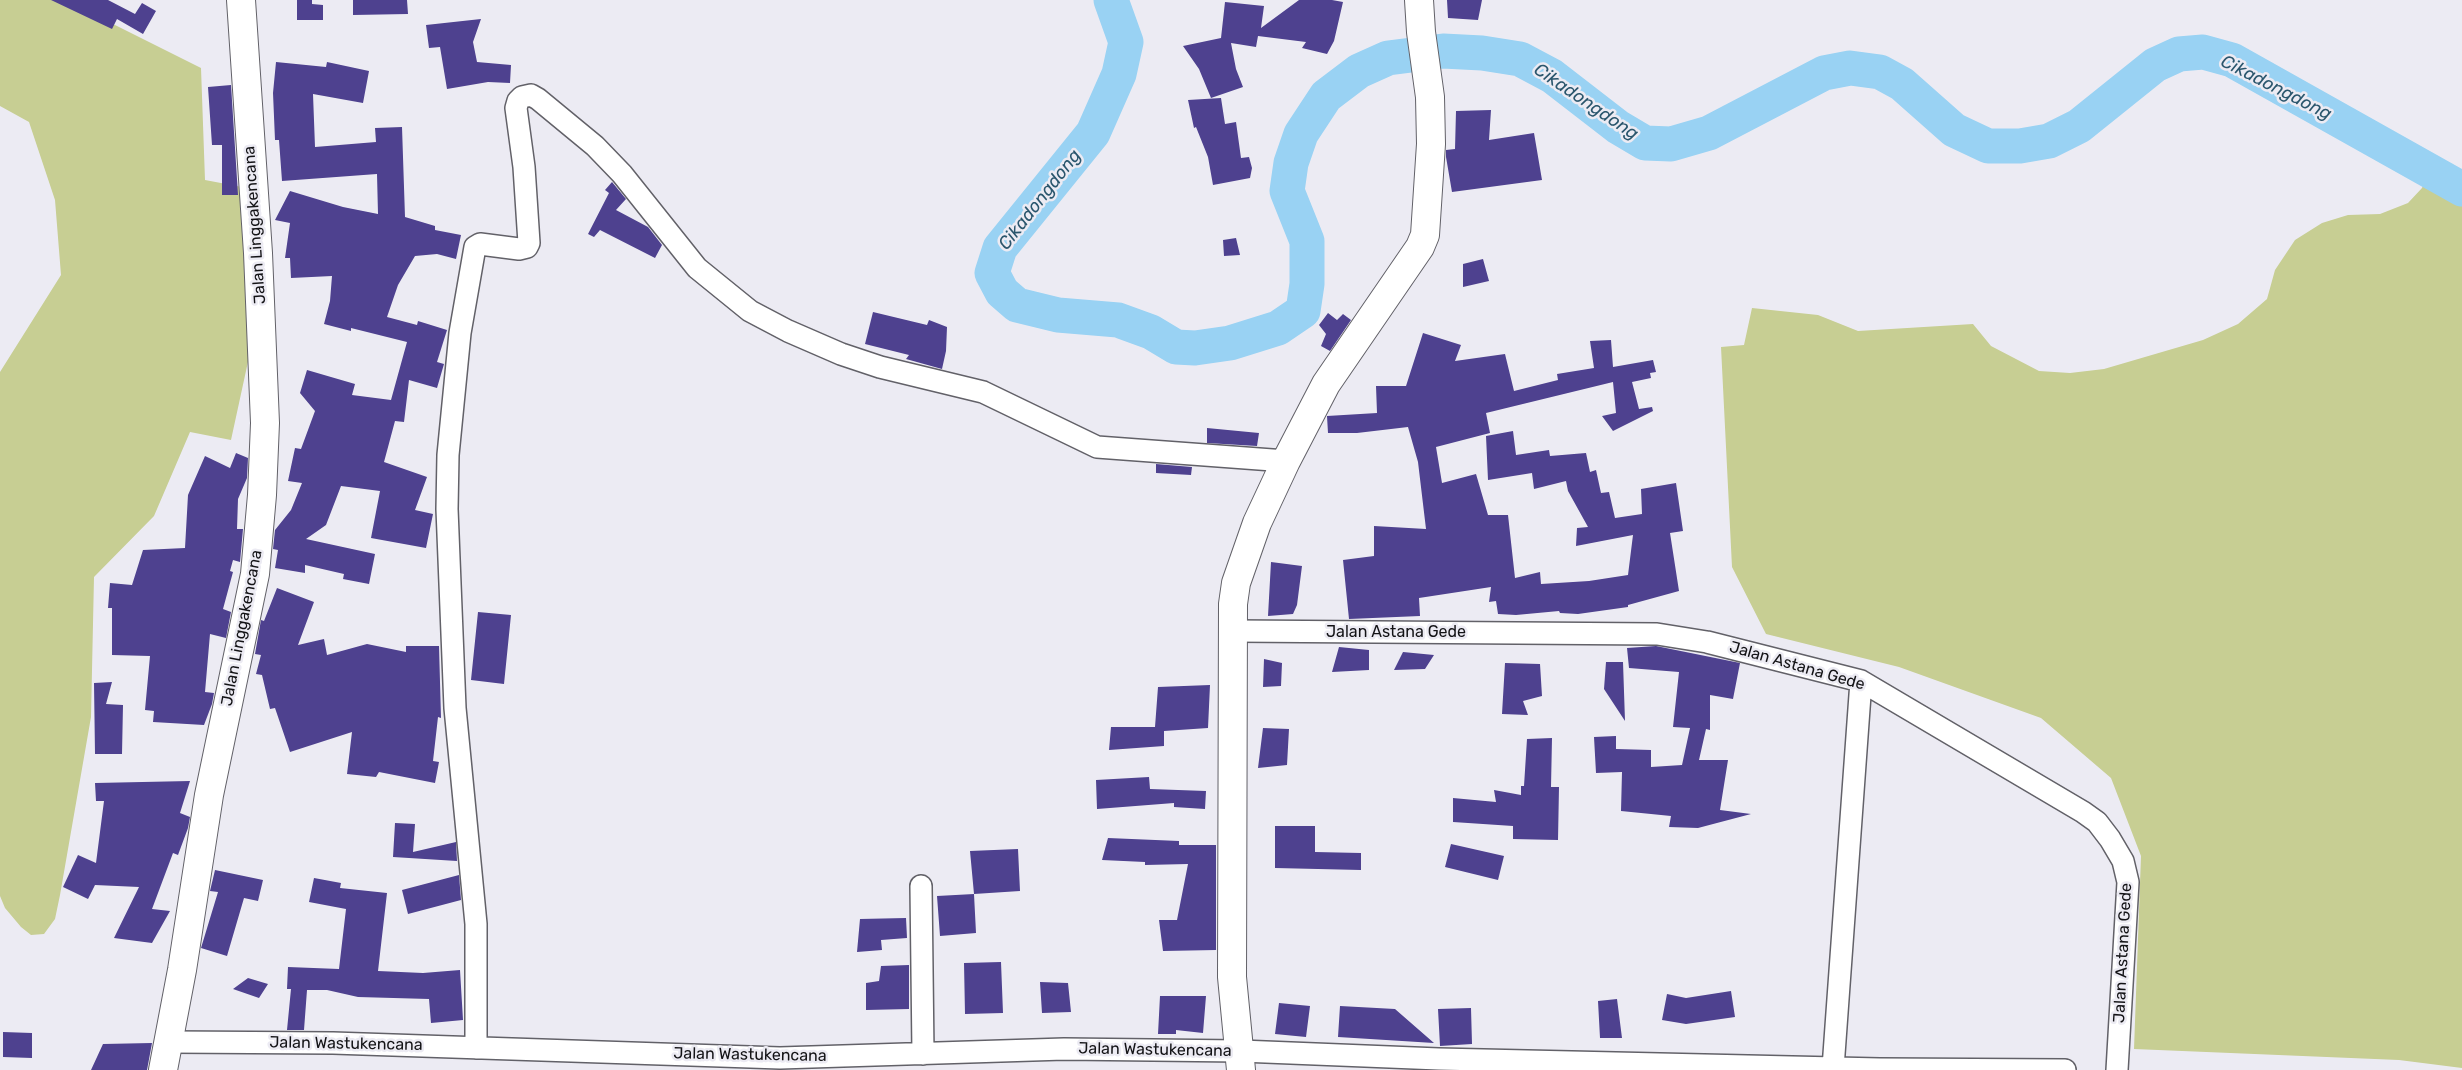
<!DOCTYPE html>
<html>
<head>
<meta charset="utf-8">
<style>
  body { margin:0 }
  canvas { display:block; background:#ecebf3 }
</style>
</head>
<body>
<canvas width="2462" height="1070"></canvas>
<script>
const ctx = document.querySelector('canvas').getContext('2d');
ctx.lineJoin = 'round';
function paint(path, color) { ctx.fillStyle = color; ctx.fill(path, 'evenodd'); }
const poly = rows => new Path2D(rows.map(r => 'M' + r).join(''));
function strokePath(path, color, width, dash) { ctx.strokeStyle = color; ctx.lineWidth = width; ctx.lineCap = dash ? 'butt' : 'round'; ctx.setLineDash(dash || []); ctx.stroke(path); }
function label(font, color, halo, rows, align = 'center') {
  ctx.font = font + ' Rubik,sans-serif'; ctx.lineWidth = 5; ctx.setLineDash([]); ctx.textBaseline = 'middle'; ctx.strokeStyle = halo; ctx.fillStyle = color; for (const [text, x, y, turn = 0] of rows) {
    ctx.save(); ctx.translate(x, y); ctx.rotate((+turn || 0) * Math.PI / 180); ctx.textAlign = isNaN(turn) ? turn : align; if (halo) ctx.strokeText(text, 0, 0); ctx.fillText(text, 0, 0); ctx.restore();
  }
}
paint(poly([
  [0,0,65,0,201,68,205,180,242,187,259,311,231,440,190,432,154,516,94,577,91,717,60,895,55,919,44,934,31,935,21,927,5,908,0,896,0,372,61,275,55,200,29,122,0,106],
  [2425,180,2462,203,2462,1068,2399,1060,2134,1049,2141,856,2111,778,2041,718,1899,667,1766,634,1732,567,1721,347,1744,345,1752,308,1818,315,1858,331,1973,324,1991,346,2039,371,2070,373,2104,369,2203,340,2238,324,2267,299,2275,270,2295,240,2322,223,2348,215,2380,214,2408,203,2422,188]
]), '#c7ce93');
strokePath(poly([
  [1111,0,1126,42,1119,74,1093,133,1000,248,992,273,1002,292,1017,305,1058,315,1118,320,1151,332,1176,347,1195,348,1230,343,1278,328,1303,311,1307,284,1307,241,1287,191,1291,163,1301,134,1326,96,1359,71,1388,58,1443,51,1482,53,1520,59,1552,76,1618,127,1645,143,1671,144,1709,133,1824,73,1850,68,1880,72,1902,84,1954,130,1988,146,2020,146,2049,141,2079,126,2155,65,2179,54,2203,52,2232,60,2462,189]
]), '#99d2f3', 35);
paint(poly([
  [51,0,108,0,135,14,142,3,156,11,143,34,117,19,112,29],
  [297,0,312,0,312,4,323,5,323,20,297,20],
  [353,0,407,0,408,14,353,15],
  [1299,0,1332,0,1343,2,1334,41,1327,54,1302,48,1306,42,1258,36,1256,47,1231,43,1236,69,1243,87,1211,98,1199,69,1183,46,1221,38,1225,2,1264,6,1261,28],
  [1447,0,1482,0,1478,20,1448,18],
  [481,19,473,42,477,62,511,65,510,83,488,82,447,89,440,47,429,48,426,25],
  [276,62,326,67,327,62,369,71,363,103,313,94,315,147,376,142,375,128,402,127,405,217,435,226,435,230,461,235,456,259,437,254,415,256,398,285,387,317,417,325,418,321,447,330,437,362,444,364,437,388,409,380,404,422,395,421,384,462,427,477,415,510,433,514,426,548,371,538,380,491,341,486,326,525,306,539,375,554,369,584,343,579,344,574,305,565,305,573,275,568,278,550,273,549,275,530,291,510,302,483,288,481,295,448,301,449,315,411,300,393,307,370,355,384,352,395,391,400,407,342,351,328,351,331,324,324,330,301,332,276,291,278,290,258,285,258,290,223,275,220,290,191,343,207,378,214,377,174,282,181,279,140,275,140,273,93],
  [231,85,238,195,222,195,222,145,212,145,208,87],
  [1221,98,1225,124,1236,122,1241,158,1249,157,1252,168,1250,178,1213,185,1208,157,1196,127,1194,128,1188,100],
  [1491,110,1489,140,1534,133,1542,180,1452,192,1446,157,1446,150,1455,149,1456,111],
  [612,182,626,199,616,210,648,227,662,245,655,258,600,230,594,237,588,234,609,193,605,190],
  [1236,238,1240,255,1224,256,1223,240],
  [1483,259,1489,281,1463,287,1463,264],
  [873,312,927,325,929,320,947,327,946,351,942,369,906,359,909,355,865,344],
  [1328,313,1337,320,1343,314,1351,320,1330,351,1321,346,1326,334,1319,325],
  [1423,333,1461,345,1455,361,1505,354,1514,391,1558,380,1557,374,1594,368,1590,341,1611,340,1613,367,1653,360,1656,372,1650,373,1651,378,1632,382,1639,409,1652,407,1653,411,1613,431,1602,416,1616,413,1613,382,1486,413,1490,433,1436,447,1442,483,1476,474,1488,515,1508,515,1515,578,1540,572,1541,584,1589,581,1628,575,1633,535,1576,546,1577,528,1588,527,1568,491,1566,481,1534,489,1532,473,1488,480,1486,436,1513,431,1516,455,1549,450,1550,456,1586,453,1590,472,1596,470,1601,493,1609,492,1615,518,1642,514,1641,489,1676,483,1683,531,1670,533,1679,591,1628,605,1628,607,1578,614,1560,613,1559,611,1516,615,1498,614,1496,601,1489,602,1491,587,1419,598,1420,616,1349,619,1343,560,1374,556,1374,526,1426,529,1418,462,1408,427,1357,433,1328,433,1327,416,1377,413,1376,386,1406,386],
  [1207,428,1259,433,1257,446,1207,443],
  [236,453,248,458,247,478,238,499,237,529,243,529,240,562,233,560,230,571,233,572,223,609,231,612,226,638,210,634,205,692,214,693,212,704,204,725,153,722,154,711,145,710,150,656,112,655,112,608,108,608,110,583,132,585,143,550,185,548,188,495,205,456,230,468],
  [1156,464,1192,467,1191,475,1156,473],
  [1271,562,1302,566,1297,605,1293,614,1268,616],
  [277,588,314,602,298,645,324,639,327,655,367,644,406,652,406,646,439,646,441,718,438,717,433,761,439,762,435,783,379,772,376,777,347,774,352,732,290,752,275,708,270,709,262,675,256,674,261,655,255,654,261,620,264,621],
  [478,612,511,615,504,684,471,680],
  [1656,646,1740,663,1733,699,1710,695,1710,730,1706,729,1699,760,1728,760,1720,810,1751,814,1698,828,1669,827,1671,816,1621,811,1622,772,1596,773,1594,737,1616,736,1616,749,1651,750,1651,767,1682,765,1690,728,1673,727,1679,672,1629,668,1627,648],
  [1339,647,1369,650,1369,670,1332,672],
  [1403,652,1434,655,1425,669,1394,670],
  [1264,659,1282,663,1281,686,1263,687],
  [1606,662,1623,662,1625,721,1604,689],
  [1505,663,1540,664,1542,696,1523,701,1528,715,1502,714],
  [112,682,106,704,123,705,122,754,95,754,94,683],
  [1210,685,1208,728,1164,731,1164,746,1109,750,1111,727,1155,727,1158,687],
  [1263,728,1289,729,1287,765,1258,768],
  [1552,738,1551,787,1559,787,1558,840,1513,839,1513,826,1453,822,1453,798,1496,802,1494,790,1521,795,1521,786,1524,786,1527,739],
  [1149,777,1150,789,1206,791,1205,809,1174,807,1174,803,1097,809,1096,780],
  [190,781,180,813,190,817,188,828,178,855,173,853,152,909,170,911,152,943,114,938,139,887,95,885,88,899,63,887,78,855,96,863,104,801,96,801,95,783],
  [395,823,415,824,413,852,456,842,457,861,393,857],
  [1275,826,1315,826,1315,852,1361,853,1361,870,1275,868],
  [1108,838,1179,841,1179,845,1216,845,1216,950,1163,951,1159,920,1177,920,1188,864,1145,865,1145,862,1102,860],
  [1451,844,1504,856,1498,880,1445,867],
  [1018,849,1020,891,974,894,970,851],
  [215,870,263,880,258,901,244,898,227,956,201,948,218,892,210,891],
  [459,875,461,900,408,914,402,890],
  [314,878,341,883,340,888,387,893,378,971,423,973,460,970,463,1020,431,1023,429,999,358,997,327,990,307,990,304,1030,287,1030,291,989,287,989,288,967,339,969,346,909,309,902],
  [974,894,976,933,940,936,937,896],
  [906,918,907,938,881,940,882,950,857,952,860,919],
  [1001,962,1003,1013,965,1014,964,963],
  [909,965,909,1009,866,1010,866,983,879,981,881,966],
  [248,978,268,984,259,998,233,989],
  [1040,982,1068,983,1071,1012,1042,1013],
  [1731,991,1735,1017,1686,1024,1662,1020,1667,994,1686,998],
  [1160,996,1206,996,1203,1033,1176,1030,1176,1034,1158,1034],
  [1617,999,1622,1038,1600,1038,1598,1001],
  [1279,1003,1310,1006,1306,1037,1275,1034],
  [1340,1006,1395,1009,1434,1043,1338,1037],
  [1471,1008,1472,1044,1440,1046,1438,1009],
  [3,1032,32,1033,32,1058,3,1057],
  [152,1043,147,1070,91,1070,103,1044]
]), '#4e418f');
const minor = poly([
  [1234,631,1657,634,1707,642,1861,681,2083,812,2097,822,2110,839,2123,861,2128,882,2117,1070],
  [921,886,923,1054],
  [170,1042,333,1043,780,1058,1064,1049,1241,1051,1439,1059,1880,1069,2065,1070],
  [476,1048,476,924,455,708,447,509,448,455,460,333,475,247,480,244,519,249,527,247,529,243,524,167,516,108,518,101,522,97,531,95,538,99,595,146,622,174,697,268,750,311,788,331,841,354,880,367,983,392,1097,447,1286,461],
  [1833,1068,1861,681]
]);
const tertiary = poly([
  [163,1070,182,970,209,795,255,574,262,495,265,423,258,253,241,0],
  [1241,1070,1232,977,1233,604,1236,583,1257,523,1286,461,1326,384,1420,247,1425,235,1431,144,1430,97,1421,32,1419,0]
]);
strokePath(minor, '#626168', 24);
strokePath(tertiary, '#626168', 30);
strokePath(minor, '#fff', 21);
strokePath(tertiary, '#fff', 28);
label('16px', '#131316', '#ecebf3', [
  ["Jalan Linggakencana",255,225,-94],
  ["Jalan Linggakencana",242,628,-79],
  ["Jalan Astana Gede",1396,632],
  ["Jalan Astana Gede",1797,666,16],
  ["Jalan Astana Gede",2123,953,-87],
  ["Jalan Wastukencana",346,1044,1],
  ["Jalan Wastukencana",1155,1050,1],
  ["Jalan Wastukencana",750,1055,1]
]);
label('italic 18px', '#2a566d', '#ecebf3', [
  ["Cikadongdong",2276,88,27],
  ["Cikadongdong",1586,102,34],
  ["Cikadongdong",1040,200,-52]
]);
</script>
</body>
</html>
